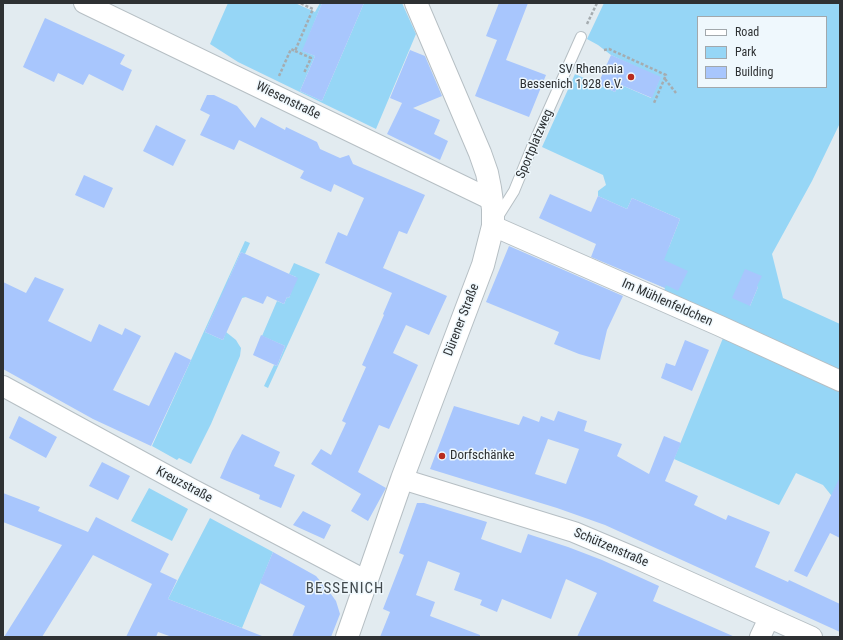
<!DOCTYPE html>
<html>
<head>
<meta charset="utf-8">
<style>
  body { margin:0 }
  #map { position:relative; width:843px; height:640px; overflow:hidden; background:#e2ebf0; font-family:"Roboto Condensed",sans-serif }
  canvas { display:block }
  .frame { position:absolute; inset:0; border:4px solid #2e3133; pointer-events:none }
  .legend { position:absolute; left:697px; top:16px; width:130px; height:72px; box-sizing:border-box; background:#eff8fd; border:1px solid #a2a8ac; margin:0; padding:5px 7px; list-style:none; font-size:12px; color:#2e3133 }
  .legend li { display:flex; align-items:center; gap:8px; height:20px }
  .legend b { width:20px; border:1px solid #a2a8ac }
</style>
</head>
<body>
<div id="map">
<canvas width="843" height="640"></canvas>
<div class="frame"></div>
<ul class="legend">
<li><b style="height:5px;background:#fff"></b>Road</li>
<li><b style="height:11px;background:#96d6f6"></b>Park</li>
<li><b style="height:11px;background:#a8c6fd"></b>Building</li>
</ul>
</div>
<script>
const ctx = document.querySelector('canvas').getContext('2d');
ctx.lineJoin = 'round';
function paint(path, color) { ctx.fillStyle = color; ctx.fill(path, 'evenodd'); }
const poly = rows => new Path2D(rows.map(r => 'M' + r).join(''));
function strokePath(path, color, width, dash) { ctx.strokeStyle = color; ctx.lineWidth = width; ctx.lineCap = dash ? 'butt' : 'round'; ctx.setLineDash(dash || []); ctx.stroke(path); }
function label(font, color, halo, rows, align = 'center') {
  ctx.font = font + ' "Roboto Condensed",sans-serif'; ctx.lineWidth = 3; ctx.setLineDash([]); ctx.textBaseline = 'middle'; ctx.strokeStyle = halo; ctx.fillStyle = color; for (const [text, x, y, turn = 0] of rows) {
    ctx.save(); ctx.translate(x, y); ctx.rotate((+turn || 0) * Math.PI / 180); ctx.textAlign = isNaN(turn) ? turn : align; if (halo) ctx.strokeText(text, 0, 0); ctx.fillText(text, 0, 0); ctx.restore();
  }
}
paint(poly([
  [228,3,295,3,315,12,320,3,322,3,303,51,315,56,300,91,322,101,364,3,402,3,416,34,376,129,238,62,210,44],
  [604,3,840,3,840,123,812,181,772,254,783,298,840,324,840,500,831,495,823,485,796,473,779,505,674,459,723,338,657,308,665,288,643,278,669,247,680,219,632,198,627,209,598,196,598,191,606,185,603,175,542,147,575,74,615,92,619,84,651,98,660,78,611,55,598,45,587,39],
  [698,17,826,17,826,87,698,87],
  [743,280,758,287,750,306],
  [245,241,250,243,245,254,241,252,229,279,250,289,246,297,218,304,205,332,223,340,226,332,236,340,239,345,241,348,240,356,211,424,191,464,179,458,177,460,152,446],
  [294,263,320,274,268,388,264,386,274,365,277,366,285,346,262,336,277,301,284,304,287,297,289,298,296,277,289,274],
  [149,488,188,509,172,541,131,521],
  [210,518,273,552,242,628,168,599]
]), '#96d6f6');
paint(poly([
  [322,3,364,3,322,101,300,91,315,56,302,51],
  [499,3,528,3,506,60,546,75,529,117,475,96,497,40,486,36],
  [45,18,125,55,120,64,132,70,123,91,89,74,83,85,58,73,54,82,23,67],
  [410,50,425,56,442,96,413,108,440,120,434,134,448,141,440,160,387,134,402,103,390,98],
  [611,55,661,77,652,98,619,84,615,92,598,84],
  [207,95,214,95,237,106,255,128,261,117,285,130,286,127,317,142,320,149,340,158,349,155,353,164,425,195,407,234,399,231,383,268,447,296,429,335,406,325,393,353,418,365,389,429,379,425,358,472,386,488,368,521,351,511,361,494,311,464,321,449,331,455,346,423,342,421,366,367,362,365,384,315,383,314,392,293,325,263,338,232,347,236,364,198,334,184,331,192,300,178,304,171,239,140,234,150,200,135,210,115,200,110],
  [156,125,186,140,173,166,143,151],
  [84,175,113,188,104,208,75,195],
  [550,194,591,212,598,196,627,209,632,198,680,219,664,260,688,271,678,291,666,285,665,288,591,257,596,244,539,218],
  [509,246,623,296,607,330,600,360,579,354,554,344,559,332,486,302],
  [241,252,298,278,289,298,287,297,284,304,267,296,263,304,243,296,223,340,205,332],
  [745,269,762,276,757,286,758,287,750,306,732,298],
  [35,277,64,289,48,321,91,342,99,324,122,335,125,328,141,336,113,390,149,406,175,352,191,360,151,446,93,419,3,369,3,282,26,293],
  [261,335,285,346,277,366,253,355],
  [685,340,709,350,692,391,661,378,666,363,675,366],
  [454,406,519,425,523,416,539,422,541,416,554,421,558,411,587,421,584,431,622,444,617,456,649,474,664,436,681,443,665,481,698,496,694,505,726,520,728,515,770,532,755,567,788,582,789,580,840,604,840,632,605,525,557,508,430,469],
  [548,439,579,449,566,484,535,474],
  [19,416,57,437,46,458,9,438],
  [242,434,280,452,274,466,295,475,281,508,259,499,260,495,220,478,232,451],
  [102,462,130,476,118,500,89,486],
  [840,477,840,538,830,533,807,577,794,571],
  [3,493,40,507,38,511,88,532,96,517,169,554,160,572,177,580,168,599,262,636,261,637,172,637,158,632,156,637,126,637,152,584,93,555,42,637,4,637,62,545,3,522],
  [417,503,424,503,487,522,481,539,521,553,528,534,568,547,602,560,659,586,653,601,735,637,577,637,597,593,566,579,551,619,502,599,497,612,480,605,482,600,454,590,460,573,428,561,416,595,435,602,430,616,480,635,480,637,380,637,390,612,383,609,404,555,399,553],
  [303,511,331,525,324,539,293,525],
  [273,552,316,576,328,590,336,601,340,614,331,637,292,637,305,606,260,583]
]), '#a8c6fd');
const lane = poly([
  [497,218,514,191,532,147,581,37]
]);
const street = poly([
  [84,3,492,200],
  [493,226,720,326,840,381],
  [3,386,190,488,367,581],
  [402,479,574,532,638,559,812,637],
  [760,637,769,618]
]);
const secondary = poly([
  [347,637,402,479,483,265,493,226,493,209,490,188,487,173,480,153,416,3]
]);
strokePath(lane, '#b6bfc4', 12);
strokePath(street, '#b6bfc4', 22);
strokePath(secondary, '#b6bfc4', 24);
strokePath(poly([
  [587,24,597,3],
  [604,50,609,49,666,75,654,103],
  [295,51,311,58,304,73],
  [279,76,291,49,295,51,313,9,300,3],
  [665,79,676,93]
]), '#a5acb0', 2.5, [3, 2]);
strokePath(lane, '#fff', 10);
strokePath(street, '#fff', 20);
strokePath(secondary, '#fff', 22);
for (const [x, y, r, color] of [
  [631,77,4,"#b82b1e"],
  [442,456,4,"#b82b1e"]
]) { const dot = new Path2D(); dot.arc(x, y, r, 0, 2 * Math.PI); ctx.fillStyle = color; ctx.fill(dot); strokePath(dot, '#eff8fd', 1.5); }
label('13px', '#2e3133', '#eff8fd', [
  ["SV Rhenania",623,70],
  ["Bessenich 1928 e.V.",623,85],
  ["Dorfschänke",450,456,"left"]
], 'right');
label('13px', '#2e3133', '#eff8fd', [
  ["Wiesenstraße",288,101,26],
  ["Sportplatzweg",535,144,-67],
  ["Im Mühlenfeldchen",667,303,24],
  ["Dürener Straße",462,320,-69],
  ["Kreuzstraße",184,485,28],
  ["Schützenstraße",611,548,23]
]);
ctx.letterSpacing = '1px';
label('15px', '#41494d', '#eff8fd', [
  ["BESSENICH",345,589]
]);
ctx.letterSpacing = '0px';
</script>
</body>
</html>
